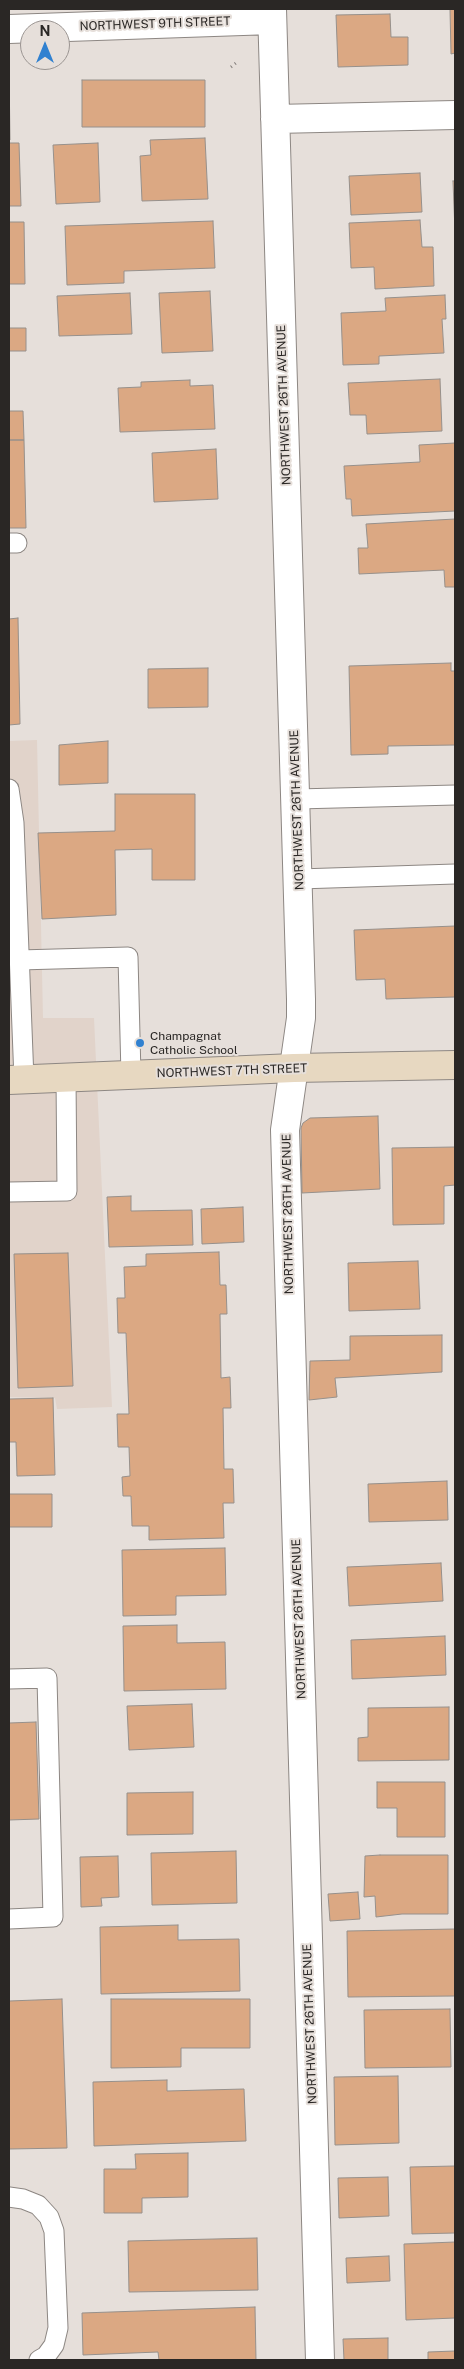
<!DOCTYPE html>
<html>
<head>
<meta charset="utf-8">
<style>
  body { margin:0 }
  #map { position:relative; width:464px; height:2369px; overflow:hidden; background:#e6dfda; font-family:"Public Sans",sans-serif }
  canvas { display:block }
  .frame { position:absolute; inset:0; border:10px solid #2a2725; pointer-events:none }
  .north { position:absolute; left:20px; top:20px; width:50px; height:50px; box-sizing:border-box; background:#e6dfda; border:1px solid #9b9592; border-radius:50%; rotate:0deg; font-size:14px; font-weight:700; line-height:20px; text-align:center; color:#2a2725 }
  .north::after { content:''; display:block; margin:auto; width:18px; height:22px; background:#3081d0; clip-path:polygon(50% 0,100% 100%,50% 72%,0 100%) }
</style>
</head>
<body>
<div id="map">
<canvas width="464" height="2369"></canvas>
<div class="frame"></div>
<div class="north">N</div>
</div>
<script>
const ctx = document.querySelector('canvas').getContext('2d');
ctx.lineJoin = 'round';
function paint(path, color) { ctx.fillStyle = color; ctx.fill(path, 'evenodd'); }
const poly = rows => new Path2D(rows.map(r => 'M' + r).join(''));
function strokePath(path, color, width, dash) { ctx.strokeStyle = color; ctx.lineWidth = width; ctx.lineCap = dash ? 'butt' : 'round'; ctx.setLineDash(dash || []); ctx.stroke(path); }
function label(font, color, halo, rows, align = 'center') {
  ctx.font = font + ' "Public Sans",sans-serif'; ctx.lineWidth = 4; ctx.setLineDash([]); ctx.textBaseline = 'middle'; ctx.strokeStyle = halo; ctx.fillStyle = color; for (const [text, x, y, turn = 0] of rows) {
    ctx.save(); ctx.translate(x, y); ctx.rotate((+turn || 0) * Math.PI / 180); ctx.textAlign = isNaN(turn) ? turn : align; if (halo) ctx.strokeText(text, 0, 0); ctx.fillText(text, 0, 0); ctx.restore();
  }
}
paint(poly([
  [37,740,43,1018,94,1018,112,1407,57,1409,55,1398,9,1397,9,741]
]), '#e1d3ca');
const building = poly([
  [450,9,455,9,455,53,451,54,450,9],
  [390,14,391,37,408,37,408,65,338,67,336,15,390,14],
  [9,71,10,140,9,140,9,71],
  [82,80,205,80,205,127,82,127,82,80],
  [205,138,208,199,142,201,140,156,151,155,150,140,205,138],
  [9,143,19,143,21,206,9,206,9,143],
  [98,143,100,202,56,204,53,145,98,143],
  [420,173,422,212,351,215,349,176,420,173],
  [453,181,455,181,455,231,453,181],
  [420,220,422,247,433,247,434,286,375,289,374,267,351,268,349,223,420,220],
  [213,221,215,268,124,271,124,283,67,285,65,226,213,221],
  [9,222,24,222,25,284,9,284,9,222],
  [210,291,213,351,162,353,159,293,210,291],
  [130,293,132,334,59,336,57,296,130,293],
  [445,295,446,319,442,319,444,353,379,356,379,364,343,365,341,313,386,311,385,298,445,295],
  [9,328,26,328,26,351,9,351,9,328],
  [440,379,442,431,367,434,366,415,350,415,348,383,440,379],
  [190,380,190,386,213,385,215,429,120,432,118,388,141,387,141,382,190,380],
  [9,411,23,411,24,440,9,440,9,411],
  [9,440,24,440,26,528,9,528,9,440],
  [455,443,455,511,352,516,351,499,346,499,344,466,420,462,419,445,455,443],
  [216,449,218,499,154,502,152,453,216,449],
  [455,519,455,587,445,587,444,570,359,574,358,548,368,548,366,524,455,519],
  [18,618,20,724,9,725,9,619,18,618],
  [451,663,451,671,455,671,455,745,388,746,388,754,351,755,349,666,451,663],
  [208,668,208,707,148,708,148,669,208,668],
  [108,741,108,783,59,785,59,745,108,741],
  [115,794,195,794,195,880,152,880,152,849,115,850,116,915,42,919,38,833,115,831,115,794],
  [455,926,455,997,386,999,385,979,356,980,354,930,455,926],
  [378,1116,380,1189,302,1193,301,1128,303,1123,310,1118,378,1116],
  [455,1147,455,1185,444,1186,444,1224,393,1225,392,1148,455,1147],
  [131,1196,131,1211,192,1210,193,1245,109,1247,107,1197,131,1196],
  [243,1207,244,1242,202,1244,201,1209,243,1207],
  [219,1252,220,1285,226,1285,227,1314,220,1314,221,1378,230,1377,231,1408,223,1408,224,1469,233,1469,234,1503,223,1503,224,1538,149,1540,149,1526,132,1526,131,1496,123,1496,122,1477,130,1476,129,1447,118,1447,117,1414,129,1414,126,1333,118,1333,117,1298,125,1298,124,1267,146,1266,146,1254,219,1252],
  [68,1253,73,1386,18,1388,14,1254,68,1253],
  [418,1261,420,1309,349,1311,348,1263,418,1261],
  [442,1335,442,1372,335,1378,337,1397,309,1400,310,1361,350,1360,350,1336,442,1335],
  [53,1398,55,1475,17,1476,16,1442,9,1442,9,1399,53,1398],
  [447,1481,448,1520,369,1522,368,1484,447,1481],
  [9,1494,52,1494,52,1527,9,1527,9,1494],
  [225,1548,226,1595,176,1596,176,1615,123,1616,122,1550,225,1548],
  [441,1563,443,1601,349,1606,347,1567,441,1563],
  [177,1625,177,1643,225,1642,226,1689,124,1691,123,1626,177,1625],
  [445,1636,446,1675,352,1679,351,1640,445,1636],
  [192,1704,194,1747,129,1750,127,1706,192,1704],
  [449,1707,449,1760,358,1761,358,1738,368,1737,368,1708,449,1707],
  [36,1722,39,1819,9,1820,9,1723,36,1722],
  [377,1782,445,1782,445,1837,397,1837,397,1808,377,1808,377,1782],
  [193,1792,193,1834,127,1835,127,1793,193,1792],
  [236,1851,237,1903,152,1905,151,1853,236,1851],
  [380,1855,448,1855,448,1914,402,1914,376,1917,375,1896,364,1897,365,1856,380,1855],
  [118,1856,119,1897,101,1898,102,1906,81,1907,80,1857,118,1856],
  [358,1892,360,1919,330,1921,328,1894,358,1892],
  [178,1925,178,1940,239,1939,240,1991,101,1994,100,1927,178,1925],
  [455,1929,455,1996,348,1997,347,1931,455,1929],
  [62,1999,67,2148,9,2149,9,2001,62,1999],
  [111,1999,250,1999,250,2048,181,2048,181,2067,111,2068,111,1999],
  [450,2009,451,2067,365,2068,364,2010,450,2009],
  [398,2076,399,2143,335,2145,334,2077,398,2076],
  [167,2080,167,2091,244,2089,246,2141,94,2146,93,2082,167,2080],
  [188,2153,188,2197,142,2198,142,2213,104,2213,104,2169,136,2169,135,2154,188,2153],
  [455,2166,455,2233,412,2234,410,2167,455,2166],
  [388,2177,389,2216,339,2218,338,2178,388,2177],
  [257,2238,258,2290,129,2292,128,2241,257,2238],
  [455,2242,455,2318,406,2320,404,2244,455,2242],
  [389,2256,390,2281,347,2283,346,2258,389,2256],
  [255,2307,256,2360,159,2360,158,2352,83,2355,82,2313,255,2307],
  [388,2338,388,2360,344,2360,343,2339,388,2338],
  [455,2351,455,2360,419,2360,428,2360,428,2352,455,2351]
]);
paint(building, '#dba883');
strokePath(building, '#96908b', 1);
const service = poly([
  [9,543,17,543],
  [9,789,14,823,24,1080],
  [297,799,455,795],
  [299,879,455,874],
  [19,960,128,957,131,1075],
  [9,1192,67,1191,66,1078],
  [9,1679,47,1678,53,1917,9,1919],
  [9,2197,23,2199,38,2205,49,2217,54,2231,58,2328,54,2345,46,2356,39,2360]
]);
const minor = poly([
  [272,9,301,999,301,1018,285,1130,320,2360],
  [9,29,272,20],
  [275,119,455,115]
]);
const secondary = poly([
  [9,1080,294,1068,455,1065]
]);
strokePath(service, '#8d8783', 21);
strokePath(minor, '#8d8783', 30);
strokePath(secondary, '#8d8783', 30);
strokePath(poly([
  [231,67,236,63]
]), '#817c79', 3, [1, 4]);
strokePath(service, '#fff', 19);
strokePath(minor, '#fff', 28);
strokePath(secondary, '#e7d8c1', 28);
for (const [x, y, r, color] of [
  [140,1043,5,"#3081d0"]
]) { const dot = new Path2D(); dot.arc(x, y, r, 0, 2 * Math.PI); ctx.fillStyle = color; ctx.fill(dot); strokePath(dot, '#e6dfda', 2); }
label('12px', '#2a2725', '#e6dfda', [
  ["NORTHWEST 9TH STREET",155,24,-2],
  ["NORTHWEST 26TH AVENUE",284,405,-92],
  ["NORTHWEST 26TH AVENUE",297,810,-92],
  ["NORTHWEST 7TH STREET",232,1071,-2],
  ["NORTHWEST 26TH AVENUE",288,1214,-91],
  ["NORTHWEST 26TH AVENUE",299,1619,-92],
  ["NORTHWEST 26TH AVENUE",310,2024,-92]
]);
label('12px', '#2a2725', '#e6dfda', [
  ["Champagnat",150,1036],
  ["Catholic School",150,1050]
], 'left');
</script>
</body>
</html>
